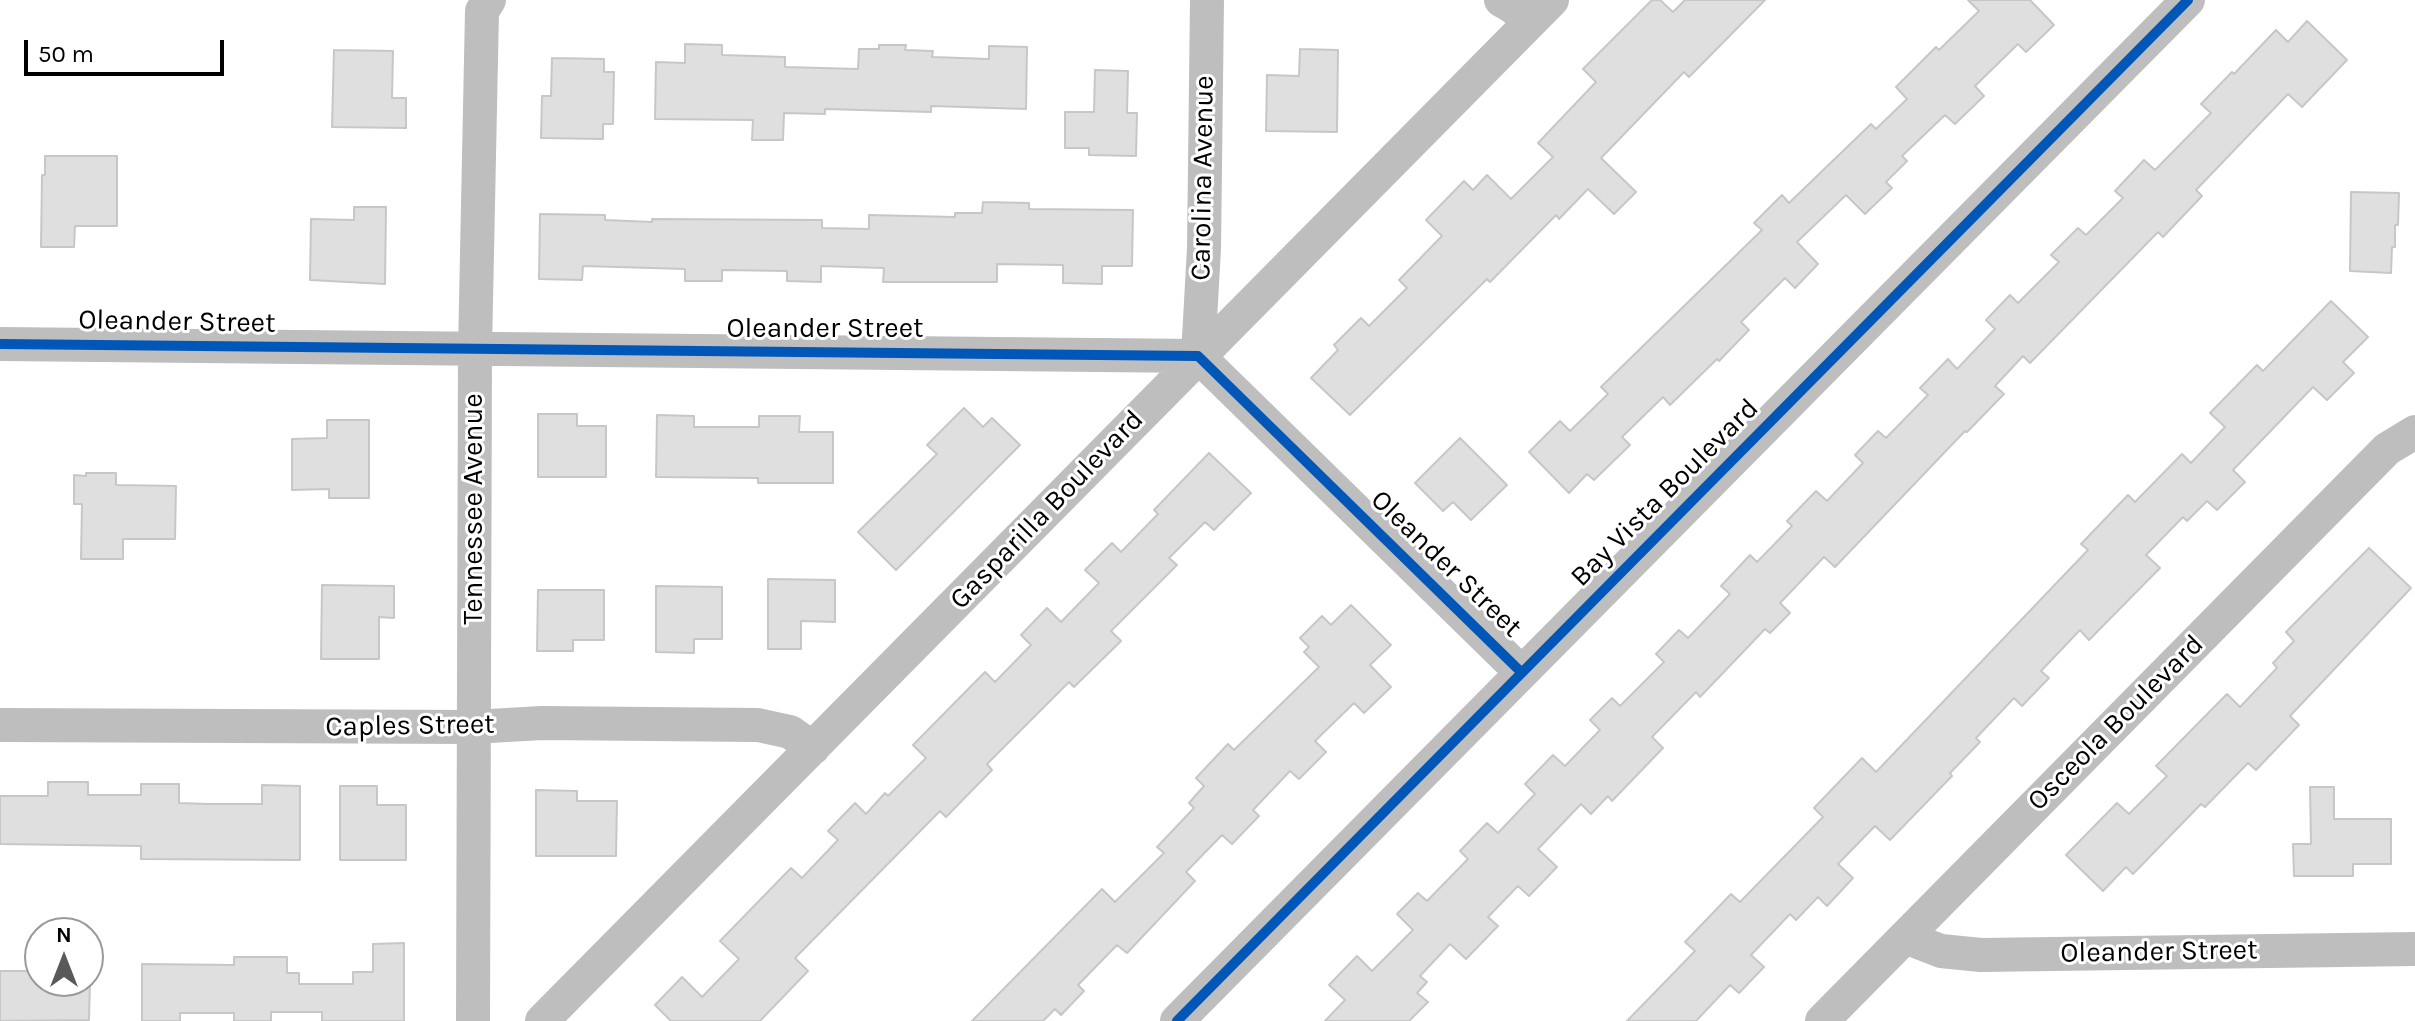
<!DOCTYPE html>
<html>
<head>
<meta charset="utf-8">
<style>
  body { margin:0 }
  #map { position:relative; width:2415px; height:1021px; overflow:hidden; background:#fff; font-family:Karla,sans-serif }
  canvas { display:block }
  .north { position:absolute; left:24px; top:917px; width:80px; height:80px; box-sizing:border-box; background:#fff; border:2px solid #999; border-radius:50%; rotate:0deg; font-size:22px; font-weight:700; line-height:32px; text-align:center; color:#000 }
  .north::after { content:''; display:block; margin:auto; width:28px; height:36px; background:#595959; clip-path:polygon(50% 0,100% 100%,50% 72%,0 100%) }
  .scale { position:absolute; left:24px; top:40px; width:200px; height:36px; box-sizing:border-box; border:4px solid #000; border-top:0; padding-left:10px; font-size:24px; line-height:28px; white-space:nowrap; color:#000; -webkit-text-stroke:6px #fff; paint-order:stroke }
</style>
</head>
<body>
<div id="map">
<canvas width="2415" height="1021"></canvas>
<div class="north">N</div>
<div class="scale">50 m</div>
</div>
<script>
const ctx = document.querySelector('canvas').getContext('2d');
ctx.lineJoin = 'round';
function paint(path, color) { ctx.fillStyle = color; ctx.fill(path, 'evenodd'); }
const poly = rows => new Path2D(rows.map(r => 'M' + r).join(''));
function strokePath(path, color, width, dash) { ctx.strokeStyle = color; ctx.lineWidth = width; ctx.lineCap = dash ? 'butt' : 'round'; ctx.setLineDash(dash || []); ctx.stroke(path); }
function label(font, color, halo, rows, align = 'center') {
  ctx.font = font + ' Karla,sans-serif'; ctx.lineWidth = 6; ctx.setLineDash([]); ctx.textBaseline = 'middle'; ctx.strokeStyle = halo; ctx.fillStyle = color; for (const [text, x, y, turn = 0] of rows) {
    ctx.save(); ctx.translate(x, y); ctx.rotate((+turn || 0) * Math.PI / 180); ctx.textAlign = isNaN(turn) ? turn : align; if (halo) ctx.strokeText(text, 0, 0); ctx.fillText(text, 0, 0); ctx.restore();
  }
}
const building = poly([
  [1652,0,1660,0,1673,12,1685,0,1765,0,1689,77,1684,72,1601,158,1636,192,1614,214,1588,189,1559,219,1556,215,1490,282,1487,279,1350,415,1311,378,1338,350,1334,345,1361,318,1369,326,1407,288,1399,280,1442,236,1426,220,1464,181,1473,190,1487,175,1511,199,1553,157,1538,143,1596,82,1583,69,1652,0],
  [1968,0,2030,0,2054,25,2026,52,2018,44,1975,86,1984,96,1955,124,1945,115,1902,156,1907,161,1886,182,1892,188,1865,214,1846,195,1797,242,1818,264,1795,288,1785,278,1741,322,1749,330,1719,361,1717,359,1670,405,1663,397,1622,437,1630,445,1594,480,1587,474,1569,493,1529,452,1560,421,1570,431,1608,394,1601,387,1762,230,1754,223,1782,195,1789,203,1871,124,1876,129,1907,99,1896,87,1936,47,1939,50,1979,11,1968,0],
  [2307,21,2347,60,2302,107,2288,94,2196,190,2202,196,2163,237,2158,232,2030,363,2023,356,1995,386,2004,394,1967,432,1965,431,1835,567,1824,557,1780,603,1790,613,1770,633,1765,629,1700,697,1696,692,1652,737,1663,748,1612,801,1608,796,1591,814,1581,804,1538,849,1557,867,1529,896,1518,886,1488,917,1498,926,1466,959,1450,944,1420,976,1427,982,1417,993,1428,1002,1409,1021,1325,1021,1345,1000,1329,985,1357,956,1372,971,1413,930,1397,914,1418,893,1427,901,1468,859,1460,851,1487,823,1498,833,1535,794,1525,784,1553,755,1565,766,1600,730,1590,720,1612,698,1620,706,1664,662,1656,654,1679,630,1688,638,1730,594,1721,586,1750,555,1757,562,1792,526,1787,521,1816,491,1827,501,1863,463,1855,455,1878,431,1886,438,1928,395,1920,388,1948,359,1957,369,1995,329,1986,320,2010,295,2018,303,2059,262,2051,255,2078,228,2086,235,2123,198,2115,191,2144,160,2155,170,2211,113,2201,104,2232,72,2234,74,2276,30,2288,42,2307,21],
  [685,44,722,45,722,55,785,57,785,67,858,69,859,49,879,49,879,45,906,45,905,50,933,51,932,57,989,59,989,46,1027,47,1026,109,931,106,931,112,825,109,825,114,784,113,783,140,752,140,753,120,655,119,656,62,685,63,685,44],
  [1300,49,1338,50,1337,132,1266,131,1267,75,1299,76,1300,49],
  [334,50,393,51,392,98,406,98,406,128,332,127,334,50],
  [552,58,604,59,604,72,614,72,613,124,603,124,603,139,541,138,542,96,551,96,552,58],
  [1095,70,1128,71,1127,113,1137,113,1136,156,1089,155,1089,148,1065,148,1065,112,1094,112,1095,70],
  [45,156,117,156,117,226,75,226,74,247,41,247,42,175,45,175,45,156],
  [2351,192,2399,193,2398,225,2395,225,2395,247,2392,247,2391,273,2350,271,2351,192],
  [983,202,1029,203,1029,209,1133,210,1132,266,1102,266,1102,284,1063,283,1063,265,997,264,997,282,883,282,884,268,821,266,821,282,787,281,787,271,722,270,722,281,685,281,685,269,583,266,582,280,539,279,540,214,605,215,605,220,652,222,652,219,822,220,822,228,869,229,869,215,955,217,955,213,982,213,983,202],
  [354,207,386,207,385,284,310,280,311,219,354,220,354,207],
  [2331,301,2368,337,2343,362,2354,373,2327,400,2313,387,2233,470,2245,482,2217,510,2207,501,2187,521,2183,517,2146,555,2160,568,2089,640,2080,630,2041,671,2049,678,2022,706,2014,698,1976,738,1980,742,1950,773,1952,776,1890,840,1875,826,1838,864,1853,878,1827,906,1818,897,1796,920,1790,914,1751,955,1764,967,1739,993,1730,985,1696,1021,1627,1021,1695,951,1685,942,1731,894,1740,902,1823,817,1814,808,1862,758,1876,772,2088,550,2081,544,2128,495,2135,502,2182,454,2191,463,2225,427,2210,413,2257,365,2263,371,2331,301],
  [964,408,983,427,992,418,1020,445,896,570,858,532,937,454,927,445,964,408],
  [538,414,577,414,577,426,606,426,606,477,538,477,538,414],
  [657,415,694,416,694,427,759,427,759,416,800,416,799,432,833,432,833,483,758,483,758,478,656,477,657,415],
  [327,420,369,420,369,498,329,498,329,489,292,490,292,439,327,438,327,420],
  [1460,438,1507,485,1471,520,1453,502,1443,511,1415,483,1460,438],
  [1209,453,1251,493,1214,530,1205,522,1169,558,1177,565,1111,631,1121,641,1074,687,1069,682,987,764,992,770,946,817,940,811,795,958,808,971,760,1021,671,1021,655,1005,682,977,702,997,739,959,720,941,791,868,802,878,838,840,828,831,855,803,866,814,885,793,888,796,926,758,913,745,985,672,995,682,1031,645,1021,635,1047,608,1061,622,1099,583,1085,570,1112,543,1121,552,1158,514,1154,510,1209,453],
  [86,473,116,473,116,485,176,486,175,539,123,539,123,559,81,559,82,504,74,504,74,475,86,476,86,473],
  [2369,548,2411,588,2290,716,2299,725,2256,770,2248,763,2205,807,2201,804,2133,874,2126,867,2103,891,2066,855,2117,803,2129,814,2167,776,2156,766,2227,694,2240,707,2277,668,2273,663,2294,641,2286,632,2369,548],
  [768,579,835,580,835,622,801,621,801,649,768,649,768,579],
  [322,585,394,586,394,618,379,617,379,659,321,659,322,585],
  [656,586,722,587,722,639,694,639,694,653,656,652,656,586],
  [538,590,604,590,604,640,573,640,573,651,537,651,538,590],
  [1351,605,1391,645,1370,665,1391,687,1364,713,1354,703,1315,741,1326,752,1299,779,1290,771,1253,810,1259,816,1232,844,1222,835,1186,872,1195,881,1127,953,1117,945,1078,985,1084,991,1061,1015,1055,1009,1043,1021,972,1021,1102,889,1115,902,1164,853,1157,847,1194,808,1189,803,1204,786,1196,778,1228,744,1234,750,1319,667,1304,652,1309,647,1300,638,1322,616,1331,625,1351,605],
  [48,782,88,782,88,795,141,795,141,784,179,784,179,803,208,804,262,804,262,785,300,786,300,860,141,859,141,846,0,844,0,796,48,796,48,782],
  [340,786,377,786,377,805,406,805,406,860,340,860,340,786],
  [2310,787,2334,787,2334,819,2391,819,2391,864,2353,864,2353,876,2294,876,2293,844,2311,844,2310,787],
  [536,790,577,791,577,801,617,801,616,856,536,856,536,790],
  [404,943,404,1021,322,1021,322,1012,271,1012,271,1021,234,1021,234,1013,180,1013,180,1021,142,1021,142,964,234,965,234,957,287,957,287,973,299,973,299,984,353,984,353,972,373,972,373,944,404,943],
  [0,971,40,971,40,981,90,981,89,1020,0,1021,0,971]
]);
paint(building, '#dfdfdf');
strokePath(building, '#c7c7c7', 2);
strokePath(poly([
  [1501,0,1513,7,1530,22],
  [0,344,1198,356,1521,672],
  [1198,356,1204,248,1207,0],
  [0,725,472,727,542,723,758,725,790,732,813,748],
  [1905,937,1941,951,1981,955,2415,949],
  [473,1021,475,350,482,11,489,0],
  [542,1021,1552,0],
  [1177,1021,2188,0],
  [1822,1021,2387,449,2415,432]
]), '#bebebe', 34);
strokePath(poly([
  [0,344,1198,356,1521,672],
  [1177,1021,2188,0]
]), '#0057b8', 10);
label('28px', '#000', '#fff', [
  ["Carolina Avenue",1203,178,-89],
  ["Oleander Street",177,322,1],
  ["Oleander Street",825,329],
  ["Bay Vista Boulevard",1665,493,-45],
  ["Tennessee Avenue",474,509,-90],
  ["Gasparilla Boulevard",1047,510,-46],
  ["Oleander Street",1446,564,44],
  ["Osceola Boulevard",2116,723,-45],
  ["Caples Street",410,726,-1],
  ["Oleander Street",2159,952,-1]
]);
</script>
</body>
</html>
